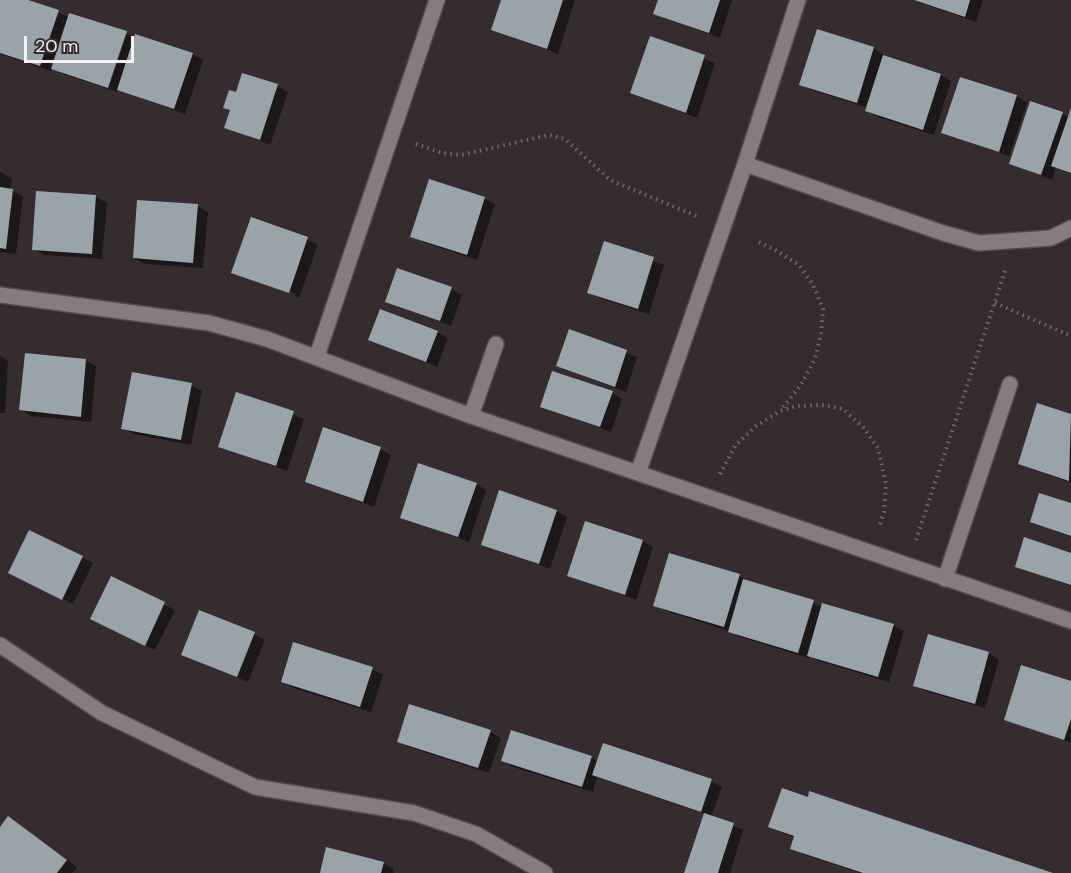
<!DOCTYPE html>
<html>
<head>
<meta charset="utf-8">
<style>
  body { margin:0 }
  #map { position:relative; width:1071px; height:873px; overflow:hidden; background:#362c30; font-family:"DM Sans",sans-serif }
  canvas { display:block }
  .scale { position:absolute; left:24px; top:36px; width:110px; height:27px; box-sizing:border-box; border:3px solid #f7f0f3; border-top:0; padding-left:8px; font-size:18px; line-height:21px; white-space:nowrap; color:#f7f0f3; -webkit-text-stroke:4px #362c30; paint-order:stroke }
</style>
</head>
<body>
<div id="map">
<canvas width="1071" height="873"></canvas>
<div class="scale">20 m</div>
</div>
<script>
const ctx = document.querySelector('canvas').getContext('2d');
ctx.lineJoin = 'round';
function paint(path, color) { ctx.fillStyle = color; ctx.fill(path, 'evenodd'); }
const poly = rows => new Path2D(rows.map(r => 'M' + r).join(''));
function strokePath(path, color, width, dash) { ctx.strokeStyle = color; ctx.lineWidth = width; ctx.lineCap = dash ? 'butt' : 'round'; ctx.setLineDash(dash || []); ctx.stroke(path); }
paint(poly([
  [0,0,24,0,69,17,192,54,203,60,185,114,119,90,118,92,63,74,52,68,51,71,0,54],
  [502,0,575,0,558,54,493,30],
  [659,0,732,0,720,38,655,13],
  [913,0,983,0,976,22],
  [818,30,874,49,884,55,884,57,941,75,951,81,934,135,878,117,867,111,868,108,812,90,801,84],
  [651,38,715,63,697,118,632,93],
  [277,86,288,92,270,145,226,127,231,111,224,107,237,94],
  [1017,96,1027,103,1009,156,943,132],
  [1031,102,1069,117,1071,111,1071,174,1056,167,1052,180,1011,163],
  [0,172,12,178,10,190,23,196,16,254,0,252],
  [37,192,96,197,107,203,102,259,44,255,33,249],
  [484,198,495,204,477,260,423,242,412,236],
  [197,206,208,212,203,268,145,264,134,258],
  [252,219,318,244,299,298,295,296,296,294,233,272],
  [605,243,664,265,649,314,599,298,589,292],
  [451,289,462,295,451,326,387,301],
  [570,331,637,357,626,392,558,366],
  [437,332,448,338,437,367,370,339],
  [0,356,8,361,5,413,0,413],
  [85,360,96,366,91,422,31,416,21,409],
  [191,385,202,391,191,445,133,434,123,428],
  [612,393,622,399,611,432,542,406],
  [237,394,304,419,287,471,220,446],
  [1038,405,1071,416,1071,483,1019,464],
  [380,449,391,455,374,507,307,482],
  [476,484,486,490,469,542,402,517],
  [1071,505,1071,537,1031,522],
  [556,511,567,517,550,569,483,544],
  [30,532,93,563,73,604,20,578],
  [642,541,653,547,636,600,569,575],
  [1071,554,1071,586,1017,566],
  [670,555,740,576,750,583,823,607,893,625,904,631,889,682,819,661,810,656,809,658,740,637,729,631,666,611,655,605],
  [112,578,175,610,155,650,102,624],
  [254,634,265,640,248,682,183,654],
  [989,653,999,660,985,708,925,691,914,685],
  [372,669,383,675,371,712,293,688,283,682],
  [1071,683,1071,743,1005,719],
  [490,732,501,738,489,773,409,747,398,741],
  [591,757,598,761,711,781,722,787,711,817,743,830,730,873,686,873,705,814,597,777,593,792,513,767,503,761],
  [9,818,77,867,72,873,0,873,0,830],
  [770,827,1049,873,860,873,803,854,792,848,795,838],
  [383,863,394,869,393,873,321,873]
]), '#0007');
paint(poly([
  [0,0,28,0,59,10,40,66,0,53],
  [501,0,563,0,547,49,491,30],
  [658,0,720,0,709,33,653,14],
  [914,0,970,0,965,17],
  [69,13,127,31,108,88,51,69],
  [817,29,874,47,857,103,799,85],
  [135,34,193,53,174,109,117,90],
  [650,36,705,55,686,113,630,93],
  [883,55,941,74,923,130,865,111],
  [242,73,278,84,260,140,224,128,230,110,223,108,229,90,236,92],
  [960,77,1017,95,999,152,941,133],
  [1030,101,1063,112,1041,175,1009,164],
  [1071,108,1071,173,1051,166],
  [429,179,485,197,467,255,410,237],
  [0,187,13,189,6,249,0,248],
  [36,191,96,195,92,254,32,250],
  [137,200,198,204,193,263,133,258],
  [251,217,308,237,289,293,231,273],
  [604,241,654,257,638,309,587,293],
  [397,268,452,287,440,321,385,302],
  [380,309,438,331,426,362,368,340],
  [569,329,627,350,615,387,556,366],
  [25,353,86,359,81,417,19,410],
  [552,371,613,391,600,427,540,407],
  [132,372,192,383,181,440,121,429],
  [236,392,294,411,276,466,218,447],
  [1037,403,1071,414,1069,481,1018,464],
  [323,427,381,447,363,502,305,482],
  [418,463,477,483,458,537,400,518],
  [499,490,557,510,539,564,481,545],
  [1039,493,1071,503,1071,536,1030,522],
  [585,521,643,540,625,595,567,576],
  [29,530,83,556,62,600,8,573],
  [1024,537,1071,553,1071,585,1015,567],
  [669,553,740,574,724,627,653,606],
  [111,576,165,602,145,646,90,619],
  [743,579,814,600,798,653,728,632],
  [822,603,894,624,878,677,807,656],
  [199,610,255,632,237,677,181,655],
  [928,634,989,652,975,704,913,686],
  [293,642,373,667,360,707,281,682],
  [1021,665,1071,681,1071,719,1064,740,1004,720],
  [409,704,491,730,478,768,397,742],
  [511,730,592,756,582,787,501,761],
  [603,743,712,779,701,812,592,775],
  [782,788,808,797,809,791,1053,873,863,873,790,849,794,836,768,827],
  [704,813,734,823,721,863,718,873,684,873],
  [8,816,67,860,57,873,0,873,0,827],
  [326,847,384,862,381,873,320,873]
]), '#99a4aa');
const minor = poly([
  [745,164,943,233,979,243,1051,238,1071,228],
  [0,295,209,323,267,339,471,416,1071,621],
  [317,356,437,0],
  [471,416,496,344],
  [638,473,745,164,798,0],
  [945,579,1010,384],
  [0,645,102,713,255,787,414,813,476,834,545,873]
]);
strokePath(minor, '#524a4d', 18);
strokePath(poly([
  [416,144,442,153,461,155,549,135,565,139,610,180,699,217],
  [759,242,779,252,799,265,813,285,823,309,821,333,815,359,801,385,781,410],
  [995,303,1071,336],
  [720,474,735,446,756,426,780,411,797,406,822,405,843,409,863,427,878,448,886,484,884,512,879,527],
  [916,540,1006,268]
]), '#746b6f', 4, [1.5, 4.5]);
strokePath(minor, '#877b7f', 15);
</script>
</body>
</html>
